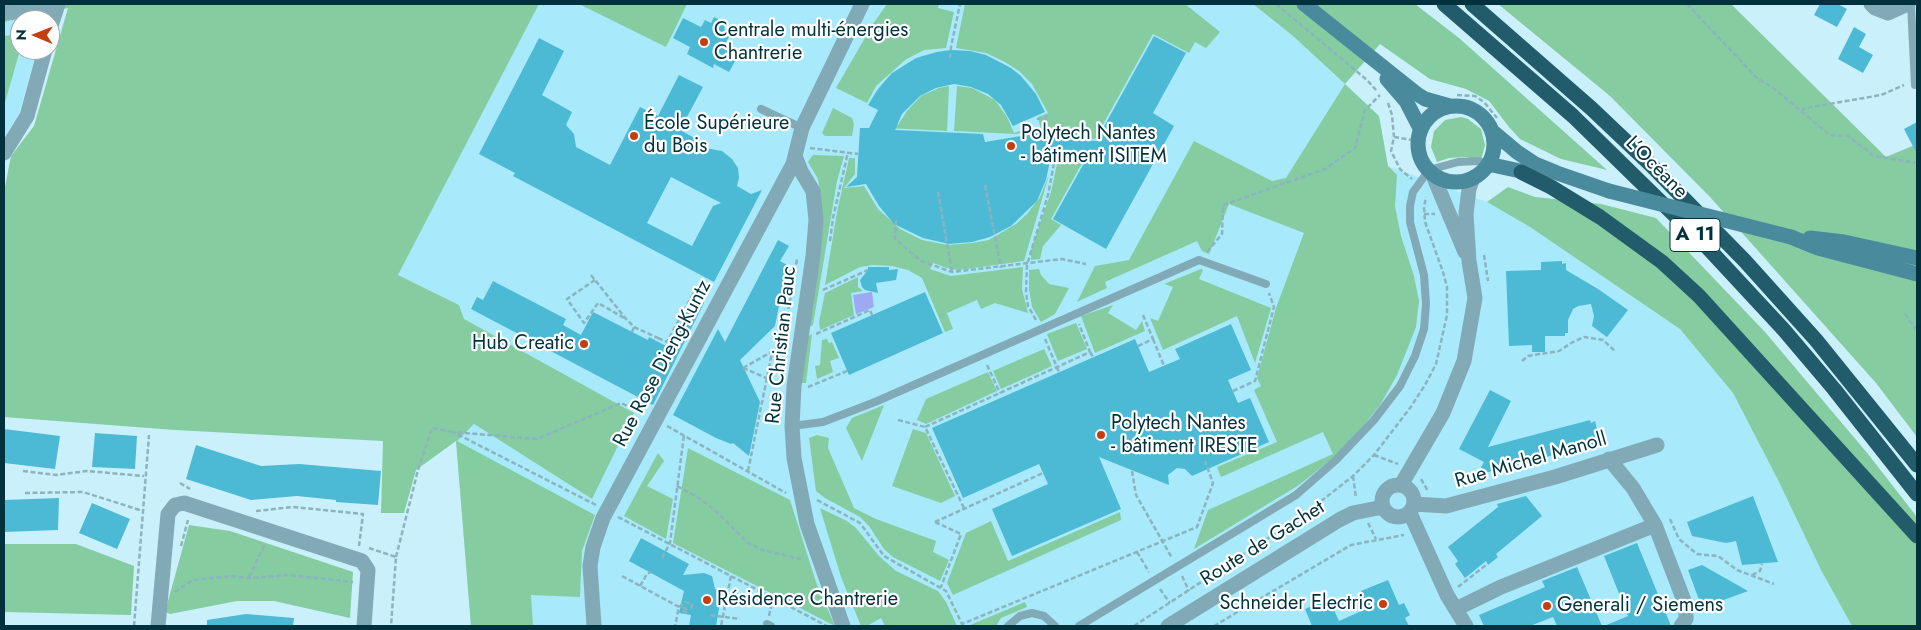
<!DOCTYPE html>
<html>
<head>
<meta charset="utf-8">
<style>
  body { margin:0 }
  #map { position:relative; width:1921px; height:630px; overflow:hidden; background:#caf0fb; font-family:Jost,sans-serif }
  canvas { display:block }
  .frame { position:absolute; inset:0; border:5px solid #00313c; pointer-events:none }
  .north { position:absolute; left:10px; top:10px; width:50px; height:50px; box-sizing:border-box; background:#fff; border:1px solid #99adb1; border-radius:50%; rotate:271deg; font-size:14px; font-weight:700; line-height:20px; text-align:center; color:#00313c }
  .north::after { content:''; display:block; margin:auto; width:18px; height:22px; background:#c63e0d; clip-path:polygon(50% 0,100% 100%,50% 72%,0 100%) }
</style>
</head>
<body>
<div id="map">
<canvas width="1921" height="630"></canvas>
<div class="frame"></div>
<div class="north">N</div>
</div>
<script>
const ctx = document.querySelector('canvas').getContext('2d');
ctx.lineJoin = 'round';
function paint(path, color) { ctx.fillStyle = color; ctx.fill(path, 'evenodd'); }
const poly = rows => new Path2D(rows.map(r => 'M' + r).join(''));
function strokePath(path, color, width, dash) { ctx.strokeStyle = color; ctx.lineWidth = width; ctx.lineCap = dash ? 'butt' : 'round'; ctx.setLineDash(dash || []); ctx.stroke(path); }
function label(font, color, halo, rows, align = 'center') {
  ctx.font = font + ' Jost,sans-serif'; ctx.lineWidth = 4.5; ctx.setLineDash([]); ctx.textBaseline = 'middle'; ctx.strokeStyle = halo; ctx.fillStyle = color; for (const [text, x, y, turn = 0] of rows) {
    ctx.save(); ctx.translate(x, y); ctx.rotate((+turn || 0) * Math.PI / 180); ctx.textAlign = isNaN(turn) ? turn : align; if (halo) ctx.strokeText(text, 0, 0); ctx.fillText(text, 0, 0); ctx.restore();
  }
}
paint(poly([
  [539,4,1253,4,1293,36,1379,116,1388,166,1487,202,1530,227,1680,329,1733,393,1778,480,1821,570,1852,626,471,626,456,441,474,424,592,499,464,319,459,305,398,275],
  [47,12,45,20,20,20,20,50,37,50,19,114,4,137,4,22]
]), '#a8e9fb');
paint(poly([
  [4,4,539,4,398,275,459,305,464,319,634,413,592,499,474,424,457,441,595,515,582,551,580,597,531,595,533,626,471,626,456,441,416,470,404,513,381,513,383,441,175,430,4,417,4,192,11,156,34,126,68,8,4,22],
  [579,4,687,4,666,47],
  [887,4,939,4,938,8,954,12,946,48,924,50,905,60,876,86,867,103,836,88,873,24],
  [965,4,1185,4,1220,32,1206,48,1195,42,1189,53,1153,34,1095,139,1072,138,1070,126,1041,130,1038,117,1048,113,1032,84,1019,71,1005,62,986,53,956,48],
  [1253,4,1415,4,1459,38,1607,170,1561,159,1520,139,1509,127,1489,101,1466,89,1430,79,1380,44,1345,84,1379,116,1388,166,1397,175,1395,206,1401,236,1414,276,1419,301,1416,327,1397,375,1380,405,1351,441,1334,457,1299,485,1194,549,1208,510,1333,454,1323,432,1221,477,1217,467,1277,442,1254,390,1261,386,1257,378,1276,308,1304,233,1229,204,1209,254,1202,251,1197,241,1105,282,1107,288,1077,302,1095,266,1129,260,1194,141,1272,181,1286,178,1345,84,1293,36],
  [1498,4,1731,4,1886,157,1917,144,1917,437,1876,383,1710,197,1610,96],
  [20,34,20,50,4,106,4,36],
  [949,86,947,131,886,128,888,122,898,125,907,111,921,96,939,88],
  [957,86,972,88,995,100,1007,117,1014,133,1032,127,1033,131,1016,134,954,131],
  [833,108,852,118,854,124,852,136,825,136,822,133],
  [1461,117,1468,119,1481,129,1485,145,1481,160,1465,157,1449,158,1437,162,1431,147,1434,131,1445,120],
  [813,155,844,156,837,181,813,325,804,330,820,192,818,179,808,162],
  [1059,155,1086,156,1051,219,1061,225,1043,246,1040,259,1031,260,1031,250,1051,192],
  [849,158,855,158,855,174,844,188,864,186,878,209,900,229,922,240,948,245,972,243,989,240,1016,224,1027,214,1040,197,1049,175,1024,261,959,270,950,269,933,263,930,269,951,276,1023,267,1022,289,1028,313,995,303,981,309,977,300,947,313,953,329,945,332,922,278,908,270,892,266,873,265,860,267,825,285,837,212],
  [1508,187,1535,197,1601,204,1656,218,1765,332,1868,454,1917,517,1917,626,1852,626,1821,570,1778,480,1733,393,1680,329,1530,227,1487,202],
  [1039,269,1041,275,1049,284,1069,288,1055,314,1041,322,1032,307,1029,289,1029,270],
  [1201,269,1203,270,1199,279,1271,308,1255,363,1237,316,1163,350,1150,318,1158,321,1173,287,1164,284],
  [858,277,858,287,863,291,851,293,854,315,820,330,819,322,825,293],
  [1113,305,1108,313,1136,330,1142,321,1145,331,1095,353,1081,316],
  [1076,323,1087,349,1058,361,1047,334],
  [812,334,806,383,797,383,803,339],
  [827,339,829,343,832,342,839,358,830,361,833,372,817,379,815,366,820,365,822,340],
  [1044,349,1052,366,1001,389,993,371],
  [988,372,997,391,926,424,917,420,926,399],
  [884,405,862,461,846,428,852,418],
  [913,429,926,433,955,496,941,503,892,486],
  [817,435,829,438,828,448,854,508,876,519,936,541,933,552,949,560,940,581,893,557,884,549,869,526,860,517,825,498,816,491,809,438],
  [688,448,790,500,816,582,835,626,673,543],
  [658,453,664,461,647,486,673,499,666,539,624,516],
  [820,508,847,521,856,528,879,556,896,571,938,591,946,602,957,626,885,626,881,618,867,626,861,626,841,577],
  [1120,512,1121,520,953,595,947,583,966,533,991,521,1008,561],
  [189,525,230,531,353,572,350,618,274,601,237,601,170,614,165,612],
  [4,544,76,544,134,566,131,615,4,612],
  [1025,602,1027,607,1001,618,996,626,968,626]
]), '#85cca1');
paint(poly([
  [872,292,874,307,856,314,853,295]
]), '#9da9f3');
paint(poly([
  [1820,4,1838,4,1847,9,1837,27,1814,15],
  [714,17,727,23,724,29,731,33,723,48,738,56,729,72,714,64,713,68,687,54,690,47,673,38,683,18,701,27,705,20,711,23],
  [1854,27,1866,34,1859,47,1873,55,1863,73,1838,59],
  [1154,36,1186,53,1153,113,1174,126,1106,249,1053,219,1089,154,1052,151,1046,180,1037,201,1011,226,990,237,972,242,949,244,923,238,894,224,879,206,866,184,846,187,857,177,860,128,869,128,878,110,868,105,878,89,892,73,916,58,937,52,951,50,970,51,986,55,1011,68,1021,76,1036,94,1045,112,1013,126,1001,105,988,94,971,87,954,84,936,88,920,96,902,114,895,130,983,134,985,142,1069,128,1071,139,1096,141],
  [539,38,564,51,542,95,572,112,566,125,574,134,576,147,610,165,640,107,658,116,679,75,703,87,680,130,707,145,705,148,722,151,732,159,738,168,739,178,737,186,751,194,762,190,714,282,513,176,515,173,479,154],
  [671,177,721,203,713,206,692,246,647,223],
  [1917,122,1917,154,1904,129],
  [778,240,789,246,780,261,787,265,775,326,740,360,760,402,749,456,733,443,731,444,716,438,673,415,718,329,725,342],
  [1562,261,1562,264,1566,263,1566,270,1598,289,1628,310,1607,337,1592,326,1594,316,1591,304,1578,306,1573,309,1568,320,1568,333,1565,333,1565,336,1545,336,1545,352,1532,352,1532,345,1509,346,1506,271,1541,270,1541,262],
  [868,267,889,267,889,270,898,269,896,280,876,283,878,293,865,290,862,287,860,280,868,270],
  [493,281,566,319,563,325,581,335,593,312,648,340,649,337,668,347,695,297,704,303,653,405,471,309,477,297,483,300],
  [925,292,943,333,849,375,831,333],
  [1231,324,1251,370,1228,380,1238,403,1250,398,1269,442,1192,476,1185,469,1177,468,1168,475,1169,485,1099,457,1121,509,1012,556,992,509,1048,484,1039,464,963,498,932,428,1135,339,1149,372,1180,359,1175,349],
  [1490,390,1511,401,1488,447,1590,420,1591,423,1595,421,1600,443,1477,475,1484,462,1459,449],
  [4,429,60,436,55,469,4,463],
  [95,433,137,436,135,469,92,467],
  [196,445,261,466,299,464,381,471,378,505,336,502,336,500,297,496,251,500,186,479],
  [1526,496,1542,516,1496,554,1498,557,1488,565,1486,561,1465,578,1455,564,1458,561,1448,547,1498,507,1497,504],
  [1753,496,1778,562,1742,565,1736,541,1726,543,1692,536,1687,522],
  [59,498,58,530,4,532,4,500],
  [92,503,130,519,117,549,79,533],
  [641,538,689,564,683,575,704,573,712,576,715,589,722,591,716,626,689,626,691,615,679,613,684,591,629,561],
  [1637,543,1671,626,1604,626,1628,616,1604,556],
  [1702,565,1748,591,1702,608,1688,570],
  [1577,567,1602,626,1557,626,1553,617,1530,626,1484,626,1479,615,1545,587,1542,581],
  [1388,580,1399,605,1404,603,1410,615,1405,618,1409,626,1312,626,1305,609,1329,599,1339,621,1368,608,1361,591],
  [246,614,294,618,293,626,207,626,207,620]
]), '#4cbad5');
strokePath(poly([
  [1276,4,1367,80,1376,90],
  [1687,4,1758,79,1772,87,1830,135,1848,136,1874,156,1917,163],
  [950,58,951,47,960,4],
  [1457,95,1475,96,1484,102,1497,118],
  [1388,103,1392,115,1394,137,1391,151,1400,169,1412,179],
  [1801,111,1806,108,1881,95,1904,85],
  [1037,119,1046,117,1046,120,1041,122],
  [1394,137,1412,140],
  [810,148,858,154],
  [985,185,1001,268],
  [938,192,952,272],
  [1424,214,1435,214],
  [896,220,895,239,921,261,952,272,1062,259,1086,264],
  [830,241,833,218,848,152],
  [1207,252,1222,234,1223,205,1325,169,1355,148,1365,110,1380,95],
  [1484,255,1488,281],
  [591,275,626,319,634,327,658,338,656,341],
  [595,280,567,299,584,323,598,303,626,319],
  [823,290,868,270],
  [1905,314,1917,331],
  [1036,320,1028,306,1026,293,1027,265,1048,195,1056,153,1042,153],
  [632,332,634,327],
  [816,334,870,310,872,315],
  [658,338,667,342,693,294,704,299],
  [1045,339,1059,372],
  [1153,339,1164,366],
  [1138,346,1153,339,1143,315],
  [1090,352,1093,357],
  [1522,361,1528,356,1559,351,1573,342,1584,337,1603,340,1616,352],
  [987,365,1000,393],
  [743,368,782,346,797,259],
  [743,368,778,383],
  [808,387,847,371],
  [1233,391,1255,381,1274,307,1269,293],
  [898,420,925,427],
  [667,426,786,493],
  [1374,455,1398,464],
  [23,471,56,475,87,471,144,476],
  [748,471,772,353],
  [1132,471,1136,495,1172,558],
  [1353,476,1356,498],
  [1421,479,1428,491],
  [180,483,190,489],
  [677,486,699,498,717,512,748,543,763,550,804,560],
  [25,493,83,492,143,511],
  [817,500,860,523,884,556,946,591,962,624],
  [596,505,453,432,537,439,621,403,644,414],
  [964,508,925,427,1090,352,1079,324],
  [256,511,293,507,363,514,359,546],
  [618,517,731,576,721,626],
  [1670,519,1679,539,1697,554,1718,556,1737,570,1774,584],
  [935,522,1043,473],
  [935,522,961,534,941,587],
  [1368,523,1376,539],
  [181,546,188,520],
  [369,548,396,557,391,626],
  [1137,552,1149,572],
  [396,557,418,470,432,428,453,432],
  [662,558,670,543,684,435],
  [1752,575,1760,571,1762,564],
  [622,576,679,607,675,626],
  [731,576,827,626],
  [1182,576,1189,591],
  [249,577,265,544],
  [640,586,647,574,651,572],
  [1458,587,1486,565],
  [1160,589,1170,603],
  [175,592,193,580,231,576,249,578,289,575,353,582],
  [679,607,685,602,692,604,691,610],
  [687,613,682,610,683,608,689,609],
  [710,615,740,619],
  [769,616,773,597],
  [134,626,149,435],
  [963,626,962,624,1197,527,1213,483,1205,461],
  [1134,626,1279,531,1320,502,1353,476,1374,455,1410,408,1425,385,1436,364,1447,315,1447,287,1443,272,1425,222,1424,207,1426,197],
  [1214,626,1351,545,1404,535]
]), '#8bb4bf', 2.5, [5, 2.5]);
strokePath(poly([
  [1911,4,1915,85],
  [761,109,802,128],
  [792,426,823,422,875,402,1199,260,1266,284],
  [767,626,767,624,771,626],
  [1008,626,1020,616,1032,613,1044,616,1055,626],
  [1079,626,1296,495,1336,460,1374,420,1400,386,1415,356,1424,329,1426,304,1424,275,1410,222,1410,206,1413,192,1429,170,1458,162,1478,161,1488,164]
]), '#81aab6', 8);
strokePath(poly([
  [1871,4,1875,8,1888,13,1908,4],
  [4,13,31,10,50,4],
  [50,29,58,4],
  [4,153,27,116,45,50],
  [795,156,801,171,813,191,816,220,813,256,794,386,792,426,794,458,807,524,843,626],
  [1432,173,1465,252],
  [1609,459,1633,488,1655,525,1686,606,1686,619,1681,626],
  '1382 501a16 16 0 1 1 32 0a16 16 0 1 1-32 0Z',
  [1401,485,1443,413,1464,361,1475,298,1469,261,1466,214,1469,189,1473,178],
  [1414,504,1446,506,1555,477,1657,445],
  [1410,513,1447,595,1466,626],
  [1456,609,1501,587,1655,525],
  [158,626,168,514,175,505,184,503,362,561,368,570,364,626],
  [594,626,590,566,593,547,603,518,793,164,802,128,862,4],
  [1168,626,1339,520,1353,513,1383,507]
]), '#81aab6', 15);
strokePath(poly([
  [1304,4,1417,94,1425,99,1450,106],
  [1387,79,1406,101,1421,130],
  '1418 144a38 38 0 1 1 76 0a38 38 0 1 1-76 0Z',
  [1492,131,1517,152,1535,164,1557,173,1609,191],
  [1488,164,1534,174],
  [1791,237,1818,248,1917,274],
  [1810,238,1844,242,1917,258]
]), '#498b9d', 15);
strokePath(poly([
  [1444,4,1573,116,1706,246,1784,330,1834,389,1917,494],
  [1472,4,1592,109,1651,165,1745,261,1816,340,1917,465],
  [1521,172,1551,187,1600,217,1662,262,1699,296,1917,536]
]), '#225c6b', 15);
strokePath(poly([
  [1609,191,1791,237]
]), '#498b9d', 15);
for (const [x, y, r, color] of [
  [704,42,5,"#c63e0d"],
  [634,136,5,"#c63e0d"],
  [1011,146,5,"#c63e0d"],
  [584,344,5,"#c63e0d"],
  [1101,435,5,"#c63e0d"],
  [707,600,5,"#c63e0d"],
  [1383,604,5,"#c63e0d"],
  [1547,606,5,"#c63e0d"]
]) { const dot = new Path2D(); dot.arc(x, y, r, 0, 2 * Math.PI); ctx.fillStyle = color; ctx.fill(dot); strokePath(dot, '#fff', 2); }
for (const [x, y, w] of [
  [1695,235,50]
]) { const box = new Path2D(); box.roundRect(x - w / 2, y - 16.5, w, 33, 4); ctx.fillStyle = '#fff'; ctx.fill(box); strokePath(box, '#00313c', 1); }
label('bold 19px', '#00313c', null, [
  ["A 11",1695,235]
]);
label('20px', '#00313c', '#fff', [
  ["Centrale multi-énergies",714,31],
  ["Chantrerie",714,54],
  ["École Supérieure",644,124],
  ["du Bois",644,147],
  ["Polytech Nantes",1021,134],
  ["- bâtiment ISITEM",1021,157],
  ["Hub Creatic",574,344,"right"],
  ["Polytech Nantes",1111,424],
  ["- bâtiment IRESTE",1111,447],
  ["Résidence Chantrerie",717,600],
  ["Schneider Electric",1373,604,"right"],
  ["Generali / Siemens",1557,606]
], 'left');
label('20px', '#00313c', '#fff', [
  ["L’Océane",1656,168,45],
  ["Rue Christian Pauc",782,345,-84],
  ["Rue Rose Dieng-Kuntz",663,364,-62],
  ["Rue Michel Manoll",1531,461,-16],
  ["Route de Gachet",1263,544,-32]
]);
</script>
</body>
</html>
